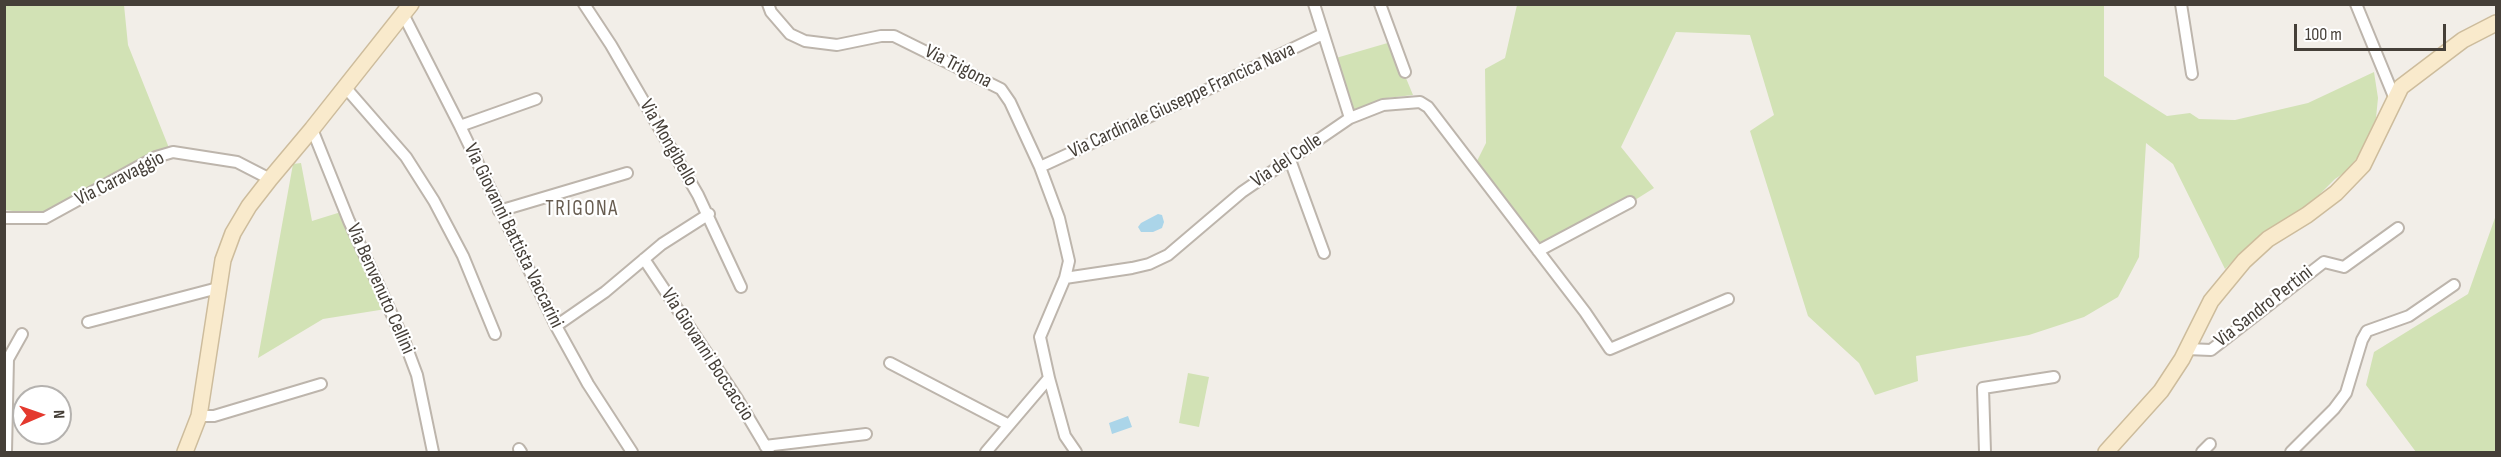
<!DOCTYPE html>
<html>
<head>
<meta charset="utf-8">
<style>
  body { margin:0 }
  #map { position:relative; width:2501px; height:457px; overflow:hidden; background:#f2eee8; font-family:"Sofia Sans Condensed",sans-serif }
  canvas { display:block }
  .frame { position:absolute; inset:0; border:6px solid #453f38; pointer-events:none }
  .north { position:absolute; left:12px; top:385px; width:60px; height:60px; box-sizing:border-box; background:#fff; border:2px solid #b5b2af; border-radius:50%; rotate:88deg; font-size:16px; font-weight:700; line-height:24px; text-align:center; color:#453f38 }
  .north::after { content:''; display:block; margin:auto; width:21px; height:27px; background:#e4392e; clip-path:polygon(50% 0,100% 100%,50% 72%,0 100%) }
  .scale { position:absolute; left:2294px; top:24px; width:152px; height:27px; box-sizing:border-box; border:3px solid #453f38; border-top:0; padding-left:8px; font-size:18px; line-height:21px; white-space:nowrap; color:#453f38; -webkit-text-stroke:4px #fff; paint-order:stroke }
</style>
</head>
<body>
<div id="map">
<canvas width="2501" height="457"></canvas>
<div class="frame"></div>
<div class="north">N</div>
<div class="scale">100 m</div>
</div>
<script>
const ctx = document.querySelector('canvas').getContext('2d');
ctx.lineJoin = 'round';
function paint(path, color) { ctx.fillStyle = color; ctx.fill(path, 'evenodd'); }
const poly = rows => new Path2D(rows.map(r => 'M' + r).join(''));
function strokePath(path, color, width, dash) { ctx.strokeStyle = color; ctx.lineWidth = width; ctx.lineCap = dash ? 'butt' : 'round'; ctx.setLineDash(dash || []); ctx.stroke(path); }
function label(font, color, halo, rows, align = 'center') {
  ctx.font = font + ' "Sofia Sans Condensed",sans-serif'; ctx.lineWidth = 4.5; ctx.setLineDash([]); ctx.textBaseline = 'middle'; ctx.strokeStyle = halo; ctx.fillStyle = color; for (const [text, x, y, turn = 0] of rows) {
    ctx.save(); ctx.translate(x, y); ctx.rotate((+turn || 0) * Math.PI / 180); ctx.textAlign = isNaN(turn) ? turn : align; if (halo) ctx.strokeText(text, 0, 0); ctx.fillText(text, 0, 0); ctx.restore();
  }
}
paint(poly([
  [5,5,124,5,128,45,169,148,45,215,5,210],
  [1517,5,2104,5,2104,76,2167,116,2190,113,2199,119,2235,120,2308,103,2374,72,2378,98,2376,118,2360,154,2347,171,2335,179,2305,209,2256,239,2225,269,2173,164,2146,143,2139,257,2118,297,2084,317,2029,335,1916,356,1918,381,1875,395,1859,363,1808,316,1750,131,1774,115,1750,35,1676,32,1621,147,1654,188,1635,200,1633,196,1538,244,1477,161,1486,143,1485,69,1505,58],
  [1391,42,1413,95,1387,98,1352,111,1336,58],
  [301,163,312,221,341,212,386,309,323,319,258,358,293,164],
  [2496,215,2496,452,2416,452,2366,385,2374,352,2468,294],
  [1188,373,1209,377,1199,427,1179,423]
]), '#d2e2b5');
paint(poly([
  [1158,214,1162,215,1164,222,1162,228,1153,232,1141,232,1138,227,1141,223],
  [1128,416,1132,427,1112,434,1109,423]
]), '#abd5e9');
const street = poly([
  [584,4,611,45,698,195,741,287],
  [768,4,771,12,790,34,805,41,837,45,881,36,894,36,1001,89,1010,102,1040,167,1059,218,1069,261,1065,278],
  [1314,4,1350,118],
  [1380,4,1405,72],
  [2181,4,2192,74],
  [2356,4,2395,99],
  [403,14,460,126,556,326,588,384,632,452],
  [345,87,406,157,434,201,463,256,495,334],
  [460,126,536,99],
  [312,129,349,221,405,343,417,375,433,452],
  [1290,160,1324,253],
  [1040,167,1194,96,1323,34],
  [499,211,627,173],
  [4,218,45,218,156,157,173,152,237,162,270,179],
  [1538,251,1630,202],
  [644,259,738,400,769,452],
  [88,322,218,288],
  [556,326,605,292,662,244,709,214],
  [2187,349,2211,350,2324,262,2344,267,2398,228],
  [890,363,1009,425],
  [1049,378,1065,436,1076,452],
  [199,416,214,416,321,384],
  [765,446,866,434],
  [519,449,521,452],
  [6,452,8,359,22,334],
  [986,452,1049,378,1040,337,1065,278,1132,268,1149,264,1168,255,1242,192,1350,118,1383,105,1420,102,1428,107,1585,312,1610,349,1728,299],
  [1985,452,1983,388,2054,377],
  [2202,452,2210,444],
  [2291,452,2334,409,2346,393,2362,340,2367,331,2409,316,2454,285]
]);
const secondary = poly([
  [185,452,199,416,223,260,233,233,249,206,270,179,312,129,411,4],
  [2106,452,2161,391,2182,359,2211,301,2244,261,2268,239,2307,215,2336,193,2363,165,2401,87,2463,40,2496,23]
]);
strokePath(street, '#bdb5ac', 14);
strokePath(secondary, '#cdbc9c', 18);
strokePath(street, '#fff', 10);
strokePath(secondary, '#f9eacc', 15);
label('20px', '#453f38', '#fff', [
  ["Via Trigona",958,67,27],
  ["Via Cardinale Giuseppe Francica Nava",1182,101,-25],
  ["Via Mongibello",668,143,60],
  ["Via del Colle",1287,161,-34],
  ["Via Caravaggio",120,179,-27],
  ["Via Giovanni Battista Vaccarini",513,236,64],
  ["Via Benvenuto Cellini",380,289,66],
  ["Via Sandro Pertini",2264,307,-38],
  ["Via Giovanni Boccaccio",707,355,57]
]);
ctx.letterSpacing = '1.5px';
label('21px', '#675c50', '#fff', [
  ["TRIGONA",582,210]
]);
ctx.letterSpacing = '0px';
</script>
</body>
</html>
